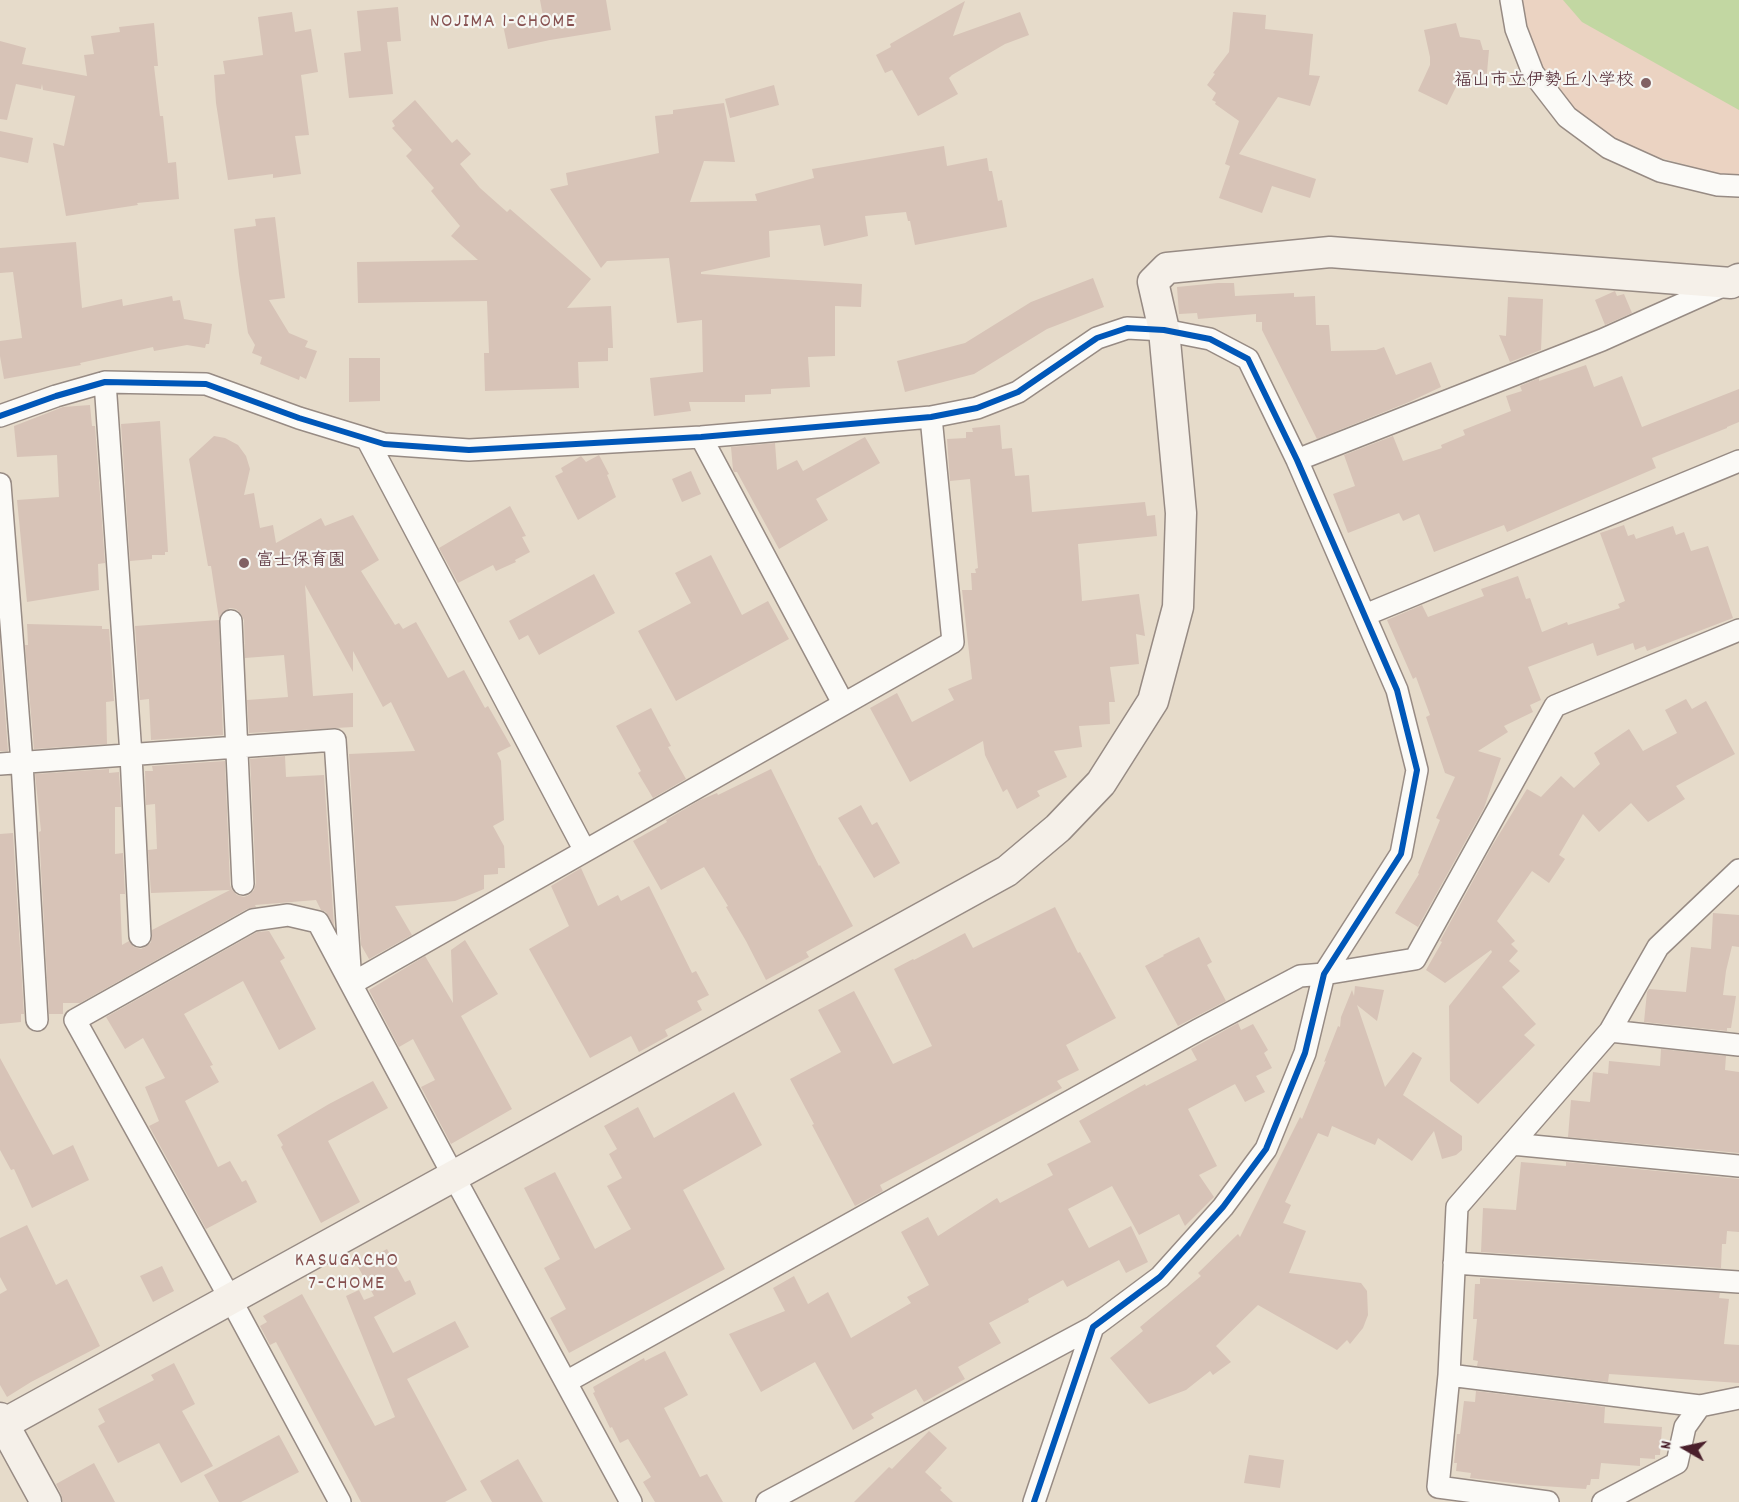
<!DOCTYPE html>
<html>
<head>
<meta charset="utf-8">
<style>
  body { margin:0 }
  #map { position:relative; width:1739px; height:1502px; overflow:hidden; background:#e6dbca; font-family:Dekko,sans-serif }
  canvas { display:block }
  .north { position:absolute; left:1655px; top:1418px; width:60px; height:60px; -webkit-text-stroke:4px #f6f6f2; paint-order:stroke; rotate:279deg; font-size:16px; font-weight:700; line-height:24px; text-align:center; color:#4a1f2b }
  .north::after { content:''; display:block; margin:auto; width:21px; height:27px; background:#4a1f2b; clip-path:polygon(50% 0,100% 100%,50% 72%,0 100%) }
</style>
</head>
<body>
<div id="map">
<canvas width="1739" height="1502"></canvas>
<div class="north">N</div>
</div>
<script>
const ctx = document.querySelector('canvas').getContext('2d');
ctx.lineJoin = 'round';
function paint(path, color) { ctx.fillStyle = color; ctx.fill(path, 'evenodd'); }
const poly = rows => new Path2D(rows.map(r => 'M' + r).join(''));
function strokePath(path, color, width, dash) { ctx.strokeStyle = color; ctx.lineWidth = width; ctx.lineCap = dash ? 'butt' : 'round'; ctx.setLineDash(dash || []); ctx.stroke(path); }
function label(font, color, halo, rows, align = 'center') {
  ctx.font = font + ' Dekko,"Klee One",sans-serif'; ctx.lineWidth = 4.5; ctx.setLineDash([]); ctx.textBaseline = 'middle'; ctx.strokeStyle = halo; ctx.fillStyle = color; for (const [text, x, y, turn = 0] of rows) {
    ctx.save(); ctx.translate(x, y); ctx.rotate((+turn || 0) * Math.PI / 180); ctx.textAlign = isNaN(turn) ? turn : align; if (halo) ctx.strokeText(text, 0, 0); ctx.fillText(text, 0, 0); ctx.restore();
  }
}
paint(poly([
  [1522,0,1739,0,1739,176,1723,175,1643,153,1603,133,1566,104,1539,62,1522,9]
]), '#ebd3c2');
paint(poly([
  [1563,0,1739,0,1739,110,1582,22]
]), '#c2d7a2');
paint(poly([
  [540,0,606,0,611,30,550,40,508,49,503,25,543,16],
  [965,1,953,36,1020,12,1029,35,1005,44,952,75,949,78,958,94,918,116,892,70,885,73,876,55,891,47,890,44],
  [398,7,401,41,387,42,393,94,349,98,344,53,361,51,357,11],
  [292,12,295,32,311,29,318,72,301,75,309,135,295,136,301,174,273,178,273,174,228,180,216,103,214,75,225,74,223,61,263,55,258,17],
  [1233,12,1266,15,1265,29,1313,34,1309,75,1320,76,1310,106,1278,97,1239,154,1316,179,1310,198,1272,186,1262,213,1219,198,1230,166,1225,164,1239,121,1215,104,1216,102,1212,100,1216,93,1207,85,1215,74,1213,73,1229,52],
  [154,23,158,66,154,66,160,116,163,116,168,163,176,162,179,199,137,203,138,205,66,216,53,143,64,146,75,96,43,90,42,84,41,89,16,84,7,120,0,119,0,41,26,48,22,64,87,76,84,55,94,54,91,36,120,32,119,27],
  [1456,23,1460,37,1480,40,1483,50,1489,50,1486,84,1459,81,1447,105,1418,91,1430,65,1430,57,1424,30],
  [774,85,779,105,730,118,725,99],
  [415,100,452,143,457,139,471,154,460,164,480,188,507,212,510,209,591,279,567,308,611,306,613,348,608,348,608,361,578,362,579,388,485,391,484,353,489,353,487,301,358,303,357,262,478,260,451,236,460,226,431,191,434,188,406,156,412,150,392,128,395,126,392,121],
  [724,103,735,162,704,161,690,202,757,201,755,194,814,178,812,169,944,146,947,166,987,158,989,171,992,171,998,201,1002,200,1007,227,915,245,910,221,908,221,906,212,865,216,868,236,824,246,820,225,769,231,770,257,701,272,701,274,862,284,861,307,835,306,835,356,808,357,810,387,771,389,771,394,745,395,745,402,689,402,691,411,654,416,650,378,703,372,702,320,677,323,669,258,607,261,601,268,550,189,568,185,566,173,659,153,655,116,673,114,673,110],
  [0,131,33,138,28,163,0,157],
  [275,217,285,298,269,300,289,333,308,341,305,347,317,351,306,379,300,376,299,380,260,364,262,357,252,353,255,345,248,333,239,274,234,229,256,226,255,219],
  [76,242,82,308,122,299,123,306,172,296,173,301,180,300,184,319,212,324,209,344,206,344,205,348,187,345,154,351,153,347,80,363,81,365,4,379,0,356,0,341,22,338,13,272,0,273,0,248],
  [1093,278,1104,307,1047,329,974,374,905,392,897,361,965,343,1031,302],
  [1218,283,1234,283,1235,296,1294,293,1294,297,1315,296,1316,325,1329,325,1331,351,1376,350,1384,347,1396,375,1431,362,1441,387,1409,402,1317,439,1262,330,1262,322,1256,322,1256,314,1198,319,1197,313,1179,314,1177,287],
  [1615,291,1617,296,1624,294,1632,313,1605,325,1595,300],
  [1508,297,1543,299,1541,350,1510,362,1499,335,1506,336],
  [349,358,380,358,380,401,349,402],
  [1586,365,1594,387,1622,376,1642,427,1739,389,1739,422,1727,427,1727,428,1652,458,1656,468,1507,532,1504,525,1434,552,1419,514,1403,521,1399,513,1348,533,1333,494,1355,486,1344,455,1393,436,1403,461,1442,448,1441,445,1465,435,1463,430,1511,411,1506,396,1522,391,1520,386,1539,378,1539,381],
  [90,405,92,426,95,426,105,563,98,564,99,590,27,602,17,500,59,497,57,455,17,457,14,426,63,407],
  [160,421,168,552,165,552,165,555,152,555,152,559,130,561,121,424],
  [1000,425,1002,449,1012,448,1015,476,1029,475,1032,512,1145,502,1147,516,1155,515,1157,536,1078,544,1082,601,1139,594,1145,636,1136,634,1139,664,1110,667,1115,702,1109,702,1110,724,1079,726,1082,747,1054,751,1067,777,1037,791,1040,796,1017,809,1007,789,1003,792,985,755,983,741,910,782,870,708,897,693,912,722,954,700,948,689,972,679,962,590,972,590,971,573,976,573,975,569,978,568,970,479,950,481,947,439,966,438,966,432,973,432,972,428],
  [214,436,225,438,238,445,246,456,250,469,244,495,254,493,260,528,273,525,276,543,321,518,325,526,353,515,379,560,361,571,395,625,399,623,403,629,416,622,448,678,464,670,485,708,488,706,511,746,497,753,501,761,504,820,493,826,504,846,505,868,498,868,498,874,484,875,484,889,455,901,395,906,412,935,369,959,361,945,349,754,415,751,391,702,383,707,353,651,353,672,305,585,313,696,353,693,353,727,249,733,247,700,288,697,284,655,245,658,244,620,241,614,236,609,230,608,224,611,219,619,211,566,208,566,189,459],
  [865,437,880,463,816,499,828,520,779,549,737,472,734,472,733,470,731,447,775,443,777,470,797,460,803,471],
  [599,455,609,474,607,475,616,497,578,520,555,476,563,472,561,468,581,456,586,462],
  [691,471,701,494,682,502,672,479],
  [510,506,526,536,522,537,530,552,515,560,516,562,496,571,493,565,458,583,439,548],
  [1624,525,1628,536,1634,534,1636,539,1673,526,1676,535,1684,532,1691,551,1708,546,1733,618,1647,651,1645,646,1635,650,1633,643,1597,656,1593,643,1528,667,1541,700,1530,705,1533,712,1504,726,1508,732,1478,751,1501,758,1484,808,1418,927,1395,913,1419,874,1418,873,1440,820,1436,818,1455,777,1445,773,1426,717,1430,715,1416,677,1413,679,1387,620,1422,605,1428,617,1484,596,1481,589,1518,576,1526,599,1530,598,1542,632,1567,622,1568,625,1620,608,1618,604,1625,601,1600,533],
  [711,555,742,615,768,601,789,639,676,701,638,631,691,603,675,573],
  [594,574,615,613,539,655,528,635,519,640,509,621],
  [219,620,223,735,151,740,149,699,140,700,135,626],
  [27,624,102,626,102,629,109,629,114,701,106,702,107,744,34,749,25,645,28,645],
  [0,646,8,751,0,751],
  [1686,699,1692,709,1706,701,1735,754,1676,786,1685,799,1648,822,1631,803,1599,832,1583,814,1559,855,1565,859,1549,883,1532,871,1497,921,1515,941,1511,944,1518,951,1509,961,1520,971,1502,987,1536,1024,1524,1035,1535,1045,1478,1104,1450,1081,1449,1006,1492,952,1491,950,1445,983,1426,970,1442,942,1440,941,1492,846,1527,789,1541,797,1561,776,1574,788,1600,764,1594,753,1629,729,1643,751,1677,733,1665,710],
  [651,708,671,746,668,747,686,779,653,798,638,773,641,771,616,726],
  [285,756,286,777,324,775,334,926,326,912,321,910,316,900,255,905,256,907,247,909,80,1003,63,1003,63,1014,49,1014,39,832,41,831,35,774,109,769,109,773,119,772,121,807,115,807,115,854,123,853,125,894,120,894,122,945,129,941,134,947,141,949,147,946,151,942,152,930,230,890,151,893,148,850,157,849,155,804,146,805,145,771,153,771,152,766,225,761,230,885,232,890,237,895,244,897,249,895,254,890,256,883,250,759],
  [771,769,819,866,820,865,853,926,806,952,809,957,766,980,746,941,726,907,728,906,704,867,661,890,633,841,667,822,666,820,700,800,717,793,718,795],
  [861,805,872,825,877,822,900,863,874,878,838,818],
  [13,833,24,1014,21,1014,21,1022,0,1024,0,834],
  [581,868,598,906,618,895,621,901,649,886,692,973,696,971,709,995,697,1001,702,1010,665,1030,668,1036,639,1052,631,1036,590,1058,529,949,569,926,551,886],
  [1055,907,1078,953,1080,952,1116,1018,1066,1045,1079,1070,1057,1081,1062,1088,880,1185,883,1191,855,1206,812,1125,814,1124,790,1079,841,1052,818,1010,854,991,893,1064,932,1046,894,969,913,959,914,960,965,933,973,948],
  [1713,913,1739,915,1739,947,1732,946,1726,971,1723,995,1736,996,1731,1028,1727,1028,1727,1031,1644,1022,1647,992,1649,989,1686,992,1691,947,1711,949],
  [269,931,285,958,280,961,316,1029,279,1050,243,981,184,1014,213,1065,210,1066,219,1082,185,1101,218,1167,230,1161,242,1182,246,1180,257,1202,206,1229,149,1126,159,1121,145,1087,165,1078,143,1038,125,1049,106,1017,257,932],
  [1199,937,1212,962,1207,965,1226,1001,1178,1026,1145,966,1164,956,1163,955],
  [465,940,498,994,461,1016,512,1109,451,1144,421,1087,435,1080,413,1039,399,1047,369,990,425,956,453,1003,451,950],
  [1355,986,1384,990,1377,1021,1357,1005,1385,1087,1413,1052,1422,1058,1403,1095,1462,1136,1462,1150,1456,1155,1442,1159,1434,1131,1412,1161,1378,1138,1375,1145,1332,1126,1328,1137,1318,1133,1285,1202,1291,1205,1283,1223,1306,1231,1289,1273,1361,1283,1367,1291,1368,1315,1363,1328,1350,1344,1347,1340,1337,1350,1258,1305,1216,1346,1231,1362,1213,1375,1210,1371,1186,1390,1149,1404,1110,1358,1143,1331,1140,1327,1201,1276,1198,1273,1238,1234,1240,1237,1300,1117,1302,1119,1326,1061,1324,1062,1338,1026,1340,1027,1341,1017,1352,990,1354,996],
  [1238,1023,1241,1030,1253,1024,1268,1050,1264,1053,1272,1068,1256,1076,1265,1092,1245,1102,1235,1084,1188,1109,1217,1166,1199,1175,1214,1197,1185,1226,1179,1214,1139,1235,1112,1186,1068,1209,1089,1248,1131,1226,1148,1262,1126,1273,1119,1260,1067,1287,1063,1280,1028,1299,1029,1302,989,1323,1001,1343,958,1367,965,1379,924,1402,916,1389,871,1414,874,1418,853,1430,815,1362,761,1392,729,1334,785,1311,773,1288,794,1276,808,1304,828,1292,851,1338,911,1303,907,1297,929,1285,901,1232,928,1217,938,1236,997,1198,1000,1203,1053,1175,1047,1164,1091,1142,1079,1121,1145,1084,1146,1086,1197,1060,1191,1049],
  [1661,1049,1726,1056,1725,1070,1739,1072,1739,1153,1568,1137,1571,1100,1590,1102,1593,1072,1608,1074,1609,1061,1660,1066],
  [0,1058,53,1155,73,1145,89,1180,32,1208,14,1169,11,1170,0,1150],
  [373,1081,388,1108,328,1141,360,1202,321,1223,281,1147,283,1145,277,1135,329,1104],
  [734,1092,762,1145,683,1190,725,1269,569,1353,550,1318,566,1309,544,1268,560,1259,524,1188,555,1172,595,1249,631,1229,607,1186,622,1178,609,1154,617,1149,604,1126,638,1107,654,1138],
  [1521,1162,1566,1166,1566,1162,1739,1179,1739,1232,1727,1231,1726,1244,1722,1244,1721,1268,1481,1252,1483,1208,1516,1210],
  [27,1225,56,1285,67,1279,100,1346,31,1382,7,1397,0,1385,0,1294,7,1290,0,1277,0,1238],
  [387,1249,405,1282,410,1280,416,1294,374,1317,393,1353,455,1321,469,1347,407,1379,467,1490,445,1502,361,1502,276,1342,270,1345,260,1326,267,1322,263,1316,302,1294,375,1426,395,1417,346,1296,359,1290,364,1300,374,1296,357,1265],
  [162,1266,174,1291,153,1302,140,1276],
  [1480,1278,1720,1293,1719,1298,1729,1299,1724,1344,1739,1345,1739,1383,1609,1374,1608,1382,1477,1366,1478,1361,1473,1360,1477,1319,1473,1319,1475,1284,1480,1284],
  [665,1351,688,1395,664,1408,700,1477,707,1474,723,1502,655,1502,643,1482,651,1477,628,1439,620,1443,612,1427,610,1428,593,1393,595,1392,593,1387,644,1358,645,1361],
  [174,1363,195,1404,182,1411,213,1466,181,1483,159,1443,118,1463,98,1426,105,1422,98,1409,154,1380,151,1375],
  [1476,1391,1605,1407,1604,1423,1662,1427,1660,1455,1655,1455,1655,1459,1640,1458,1640,1466,1601,1463,1599,1479,1591,1479,1590,1485,1587,1485,1586,1489,1529,1485,1470,1478,1471,1473,1456,1471,1457,1463,1454,1463,1457,1434,1460,1434,1464,1401,1475,1402],
  [929,1431,947,1448,925,1472,942,1488,940,1490,953,1502,854,1502,889,1467,892,1469],
  [279,1435,299,1472,241,1502,219,1502,204,1475],
  [1249,1455,1284,1460,1280,1488,1244,1483],
  [518,1459,543,1502,492,1502,480,1481],
  [94,1463,115,1502,63,1502,61,1494,56,1484]
]), '#d7c3b7');
const street = poly([
  [1511,0,1516,29,1533,73,1567,117,1609,148,1660,171,1718,185,1739,186],
  [105,382,131,755,140,936],
  [0,416,56,396,105,382,206,384,299,418,384,444,469,450,701,437,931,417,977,408,1018,392,1097,338,1127,328,1164,330,1210,339,1248,359,1297,460,1397,690,1417,770,1401,854,1324,974,1305,1053,1266,1149,1223,1207,1160,1277,1093,1327,1034,1502],
  [701,437,843,703],
  [367,439,585,851],
  [1297,460,1602,340,1727,284],
  [0,484,22,763,37,1020],
  [1365,615,1739,461],
  [231,621,243,884],
  [0,764,335,740,351,984,453,1175,631,1502],
  [1610,1031,1739,1045],
  [1512,1144,1739,1166],
  [1454,1263,1739,1282],
  [1449,1375,1700,1406,1739,1398],
  [566,1382,1198,1030,1300,976,1324,974,1415,959,1555,706,1739,630],
  [340,1502,231,1300,75,1020,253,920,288,915,318,922,351,984,953,642,931,417],
  [767,1502,1093,1327],
  [1548,1502,1438,1487,1449,1375,1457,1207,1610,1031,1658,947,1739,870],
  [1603,1502,1677,1463,1685,1427,1700,1406]
]);
const secondary = poly([
  [0,1418,46,1502],
  [0,1426,1007,871,1058,828,1101,783,1153,701,1178,607,1181,513,1164,330,1153,282,1167,268,1330,252,1731,283,1739,279]
]);
strokePath(street, '#978b84', 24);
strokePath(secondary, '#978b84', 33);
strokePath(street, '#fbfaf7', 21);
strokePath(secondary, '#f5f0e9', 30);
strokePath(poly([
  [0,416,56,396,105,382,206,384,299,418,384,444,469,450,701,437,931,417,977,408,1018,392,1097,338,1127,328,1164,330,1210,339,1248,359,1297,460,1397,690,1417,770,1401,854,1324,974,1305,1053,1266,1149,1223,1207,1160,1277,1093,1327,1034,1502]
]), '#0057b8', 6);
for (const [x, y, r, color] of [
  [1646,83,6,"#816163"],
  [244,563,6,"#816163"]
]) { const dot = new Path2D(); dot.arc(x, y, r, 0, 2 * Math.PI); ctx.fillStyle = color; ctx.fill(dot); strokePath(dot, '#f6f6f2', 2); }
label('18px', '#4a1f2b', '#f6f6f2', [
  ["福山市立伊勢丘小学校",1634,83],
  ["富士保育園",256,563,"left"]
], 'right');
ctx.letterSpacing = '1.5px';
label('20px', '#865150', '#f6f6f2', [
  ["NOJIMA 1-CHOME",503,23],
  ["KASUGACHO",347,1262],
  ["7-CHOME",347,1285]
]);
ctx.letterSpacing = '0px';
</script>
</body>
</html>
